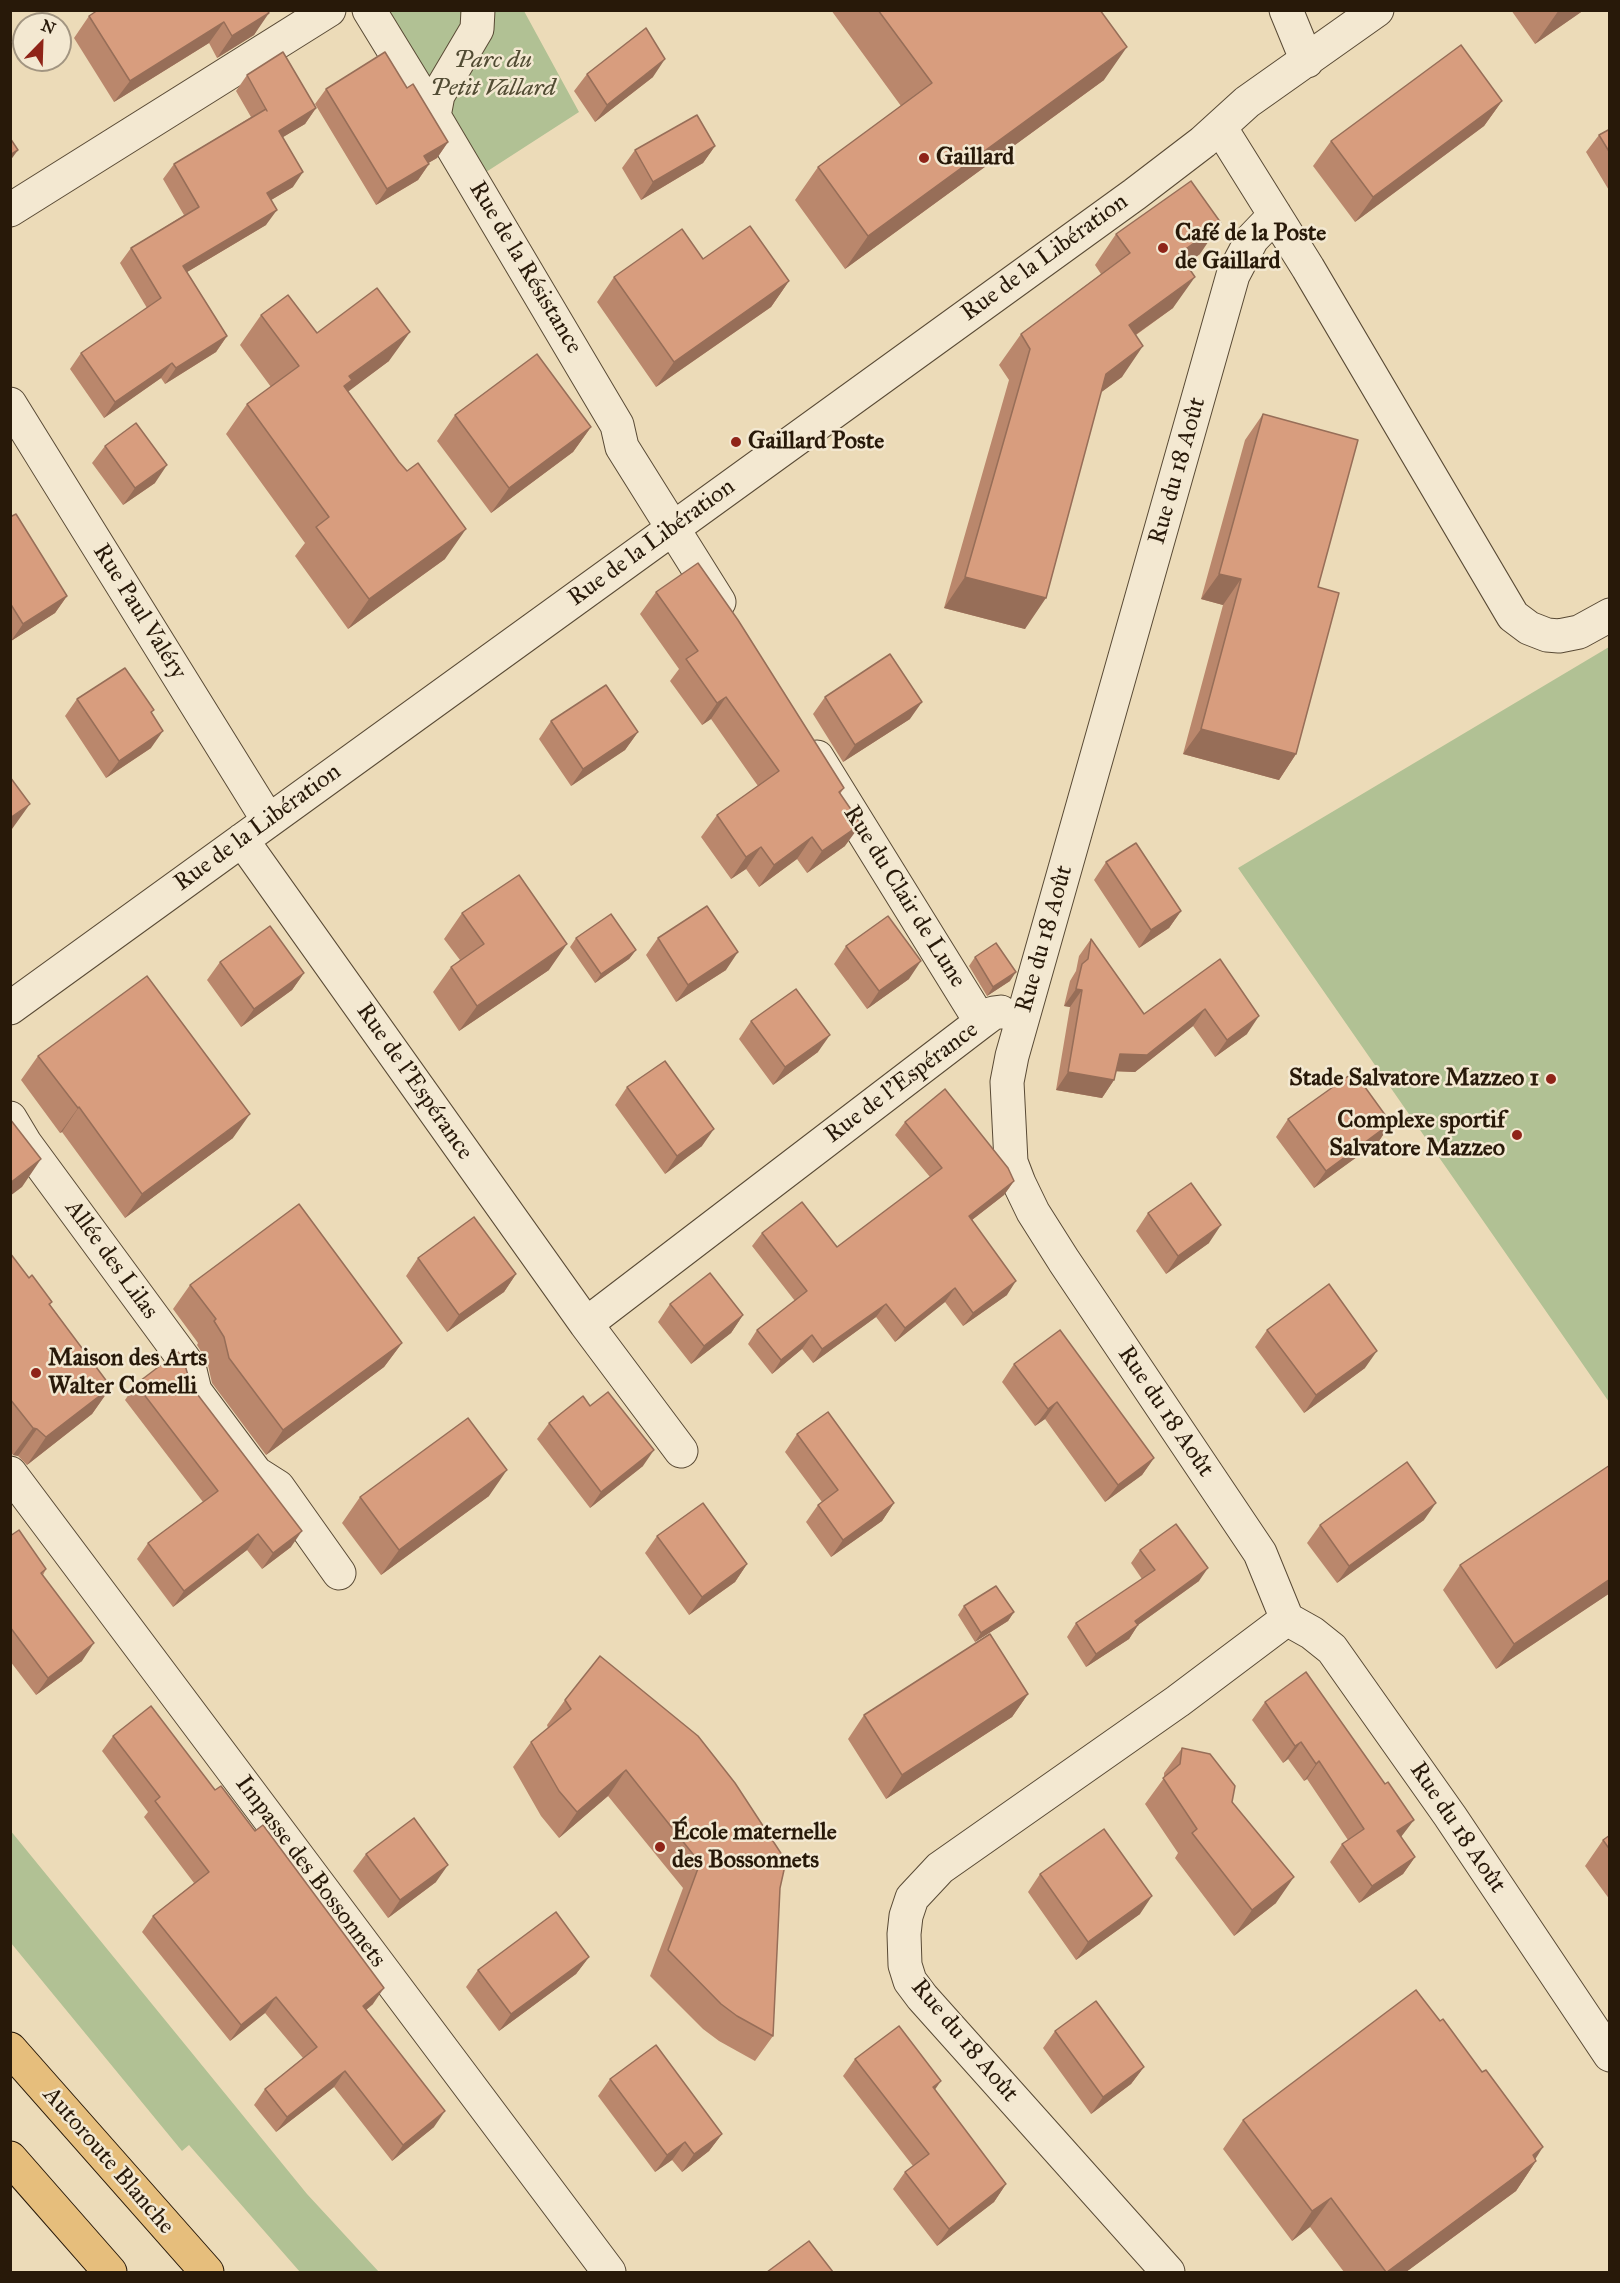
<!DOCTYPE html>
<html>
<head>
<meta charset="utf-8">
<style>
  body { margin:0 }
  #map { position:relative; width:1620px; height:2283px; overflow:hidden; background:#ecdbb8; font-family:"IM FELL Great Primer",serif }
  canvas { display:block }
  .frame { position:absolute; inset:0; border:12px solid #281909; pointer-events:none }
  .north { position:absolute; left:12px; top:12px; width:60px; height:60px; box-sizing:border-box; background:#f3e8d1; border:2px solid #a29581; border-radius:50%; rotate:23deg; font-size:16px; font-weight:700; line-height:24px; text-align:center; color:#281909 }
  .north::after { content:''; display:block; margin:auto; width:21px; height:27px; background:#8f2418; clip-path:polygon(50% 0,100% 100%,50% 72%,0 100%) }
</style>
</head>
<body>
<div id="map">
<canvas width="1620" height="2283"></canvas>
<div class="frame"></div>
<div class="north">N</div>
</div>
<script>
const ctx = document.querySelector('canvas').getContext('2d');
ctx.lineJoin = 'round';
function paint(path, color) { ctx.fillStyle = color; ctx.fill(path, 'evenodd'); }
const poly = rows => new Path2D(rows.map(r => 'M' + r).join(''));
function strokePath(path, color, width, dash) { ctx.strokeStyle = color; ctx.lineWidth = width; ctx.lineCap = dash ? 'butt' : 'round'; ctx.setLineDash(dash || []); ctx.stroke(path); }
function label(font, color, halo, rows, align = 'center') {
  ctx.font = font + ' "IM FELL Great Primer",serif'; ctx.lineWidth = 5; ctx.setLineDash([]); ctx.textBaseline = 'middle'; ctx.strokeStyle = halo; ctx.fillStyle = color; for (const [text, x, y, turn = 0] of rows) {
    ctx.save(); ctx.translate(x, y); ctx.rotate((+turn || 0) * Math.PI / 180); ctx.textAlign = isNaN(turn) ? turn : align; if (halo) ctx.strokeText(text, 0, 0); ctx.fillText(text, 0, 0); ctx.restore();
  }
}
paint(poly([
  [388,11,524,11,579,112,483,174],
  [1609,647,1609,1402,1238,868],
  [10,1830,307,2194,379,2272,300,2272,189,2145,182,2151,11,1943]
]), '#b1c194');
const street = poly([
  [369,10,434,116,617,425,622,447,719,602],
  [1286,10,1307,61],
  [434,116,438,95,477,29,478,10],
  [1220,127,1308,268,1513,616,1529,628,1547,635,1559,636,1579,632,1610,615],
  [10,210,329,10],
  [1275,215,1252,239,1233,275,1012,1056,1007,1082,1011,1162,1019,1183,1033,1212,1064,1261,1260,1553,1287,1619,1312,1633,1332,1649,1450,1816,1610,2055],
  [10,404,268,820],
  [817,757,981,1022],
  [242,840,586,1324,981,1022,993,1013,1001,1012],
  [10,1008,1135,194,1203,142,1247,102,1377,10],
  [10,1118,25,1143,189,1366,195,1391,256,1473,278,1487,339,1573],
  [586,1324,681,1451],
  [10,1473,609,2272],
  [1168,2272,922,1997,910,1981,905,1965,904,1934,906,1916,912,1898,940,1868,1178,1701,1287,1619]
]);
const highway = poly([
  [10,2049,207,2272],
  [10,2158,110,2272]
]);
strokePath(street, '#594a35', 35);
strokePath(highway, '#281909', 35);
strokePath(street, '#f3e8d1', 33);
strokePath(highway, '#e6be7c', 33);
paint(poly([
  [831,10,1100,10,1104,80,845,269,795,200,818,167,901,106],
  [1511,10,1584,10,1535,44],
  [268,11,254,35,217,58,209,43,114,102,74,38,89,16],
  [587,74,653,77,595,122,574,91],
  [247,75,316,108,305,124,283,137,293,187,271,200,266,225,187,272,227,336,216,352,165,384,161,378,104,418,70,369,81,353,147,308,120,263,131,248,184,215,163,179,174,164,251,117,236,91],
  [407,88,448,142,437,158,428,163,429,164,418,180,376,205,315,104,326,89],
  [1502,101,1484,126,1355,222,1313,166,1331,141],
  [1610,129,1610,192,1586,152,1599,135],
  [715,146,703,163,641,200,622,168,635,150],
  [1116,234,1200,254,1186,264,1173,308,1136,335,1122,377,1101,392,1025,629,944,608,1009,380,999,365,1021,334,1101,274,1095,265],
  [703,259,789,281,771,307,656,387,597,302,614,277],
  [261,315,317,333,389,361,348,391,445,559,348,629,295,556,305,543,226,434,247,404,271,387,240,345],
  [1263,414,1318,587,1296,754,1279,780,1183,754,1223,605,1201,599,1245,440],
  [455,415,591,427,573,452,491,513,437,441],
  [105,446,155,483,123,505,92,463],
  [10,517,67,596,55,613,11,641,10,640],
  [656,592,844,788,840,794,845,846,807,873,797,859,759,887,746,869,731,879,701,837,717,815,758,786,711,719,702,725,670,681,679,669,640,614],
  [825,697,910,719,843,762,813,714],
  [77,699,152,714,151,748,106,778,65,716],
  [551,721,638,732,625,750,571,786,539,739],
  [1106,862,1181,911,1169,928,1139,948,1094,880],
  [462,913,549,970,459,1031,433,992,451,967,460,960,444,939],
  [576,938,636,950,629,959,595,983,570,947],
  [658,938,726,970,676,1002,646,955],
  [1091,939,1144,1014,1220,959,1247,1034,1215,1057,1193,1026,1135,1072,1116,1071,1114,1080,1102,1098,1056,1090,1070,1007,1064,1006,1070,981,1076,971,1079,956],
  [846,946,909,979,867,1009,834,964],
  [975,957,1010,981,987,996,969,966],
  [220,962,304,973,292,990,241,1027,207,980],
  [751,1021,818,1052,773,1085,739,1039],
  [38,1056,233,1138,125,1218,62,1132,60,1133,21,1080],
  [627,1087,702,1146,665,1174,615,1105],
  [1288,1119,1391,1123,1379,1141,1314,1188,1276,1137],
  [905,1122,1014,1181,1004,1195,972,1220,1007,1295,963,1326,945,1302,895,1342,876,1317,813,1363,802,1349,772,1374,748,1344,757,1330,795,1301,752,1246,762,1233,837,1247,930,1177,895,1135],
  [1148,1213,1209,1243,1166,1274,1136,1231],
  [10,1253,29,1278,52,1302,50,1305,111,1387,92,1414,27,1465,18,1456,13,1455,10,1451],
  [418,1258,516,1274,504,1292,447,1332,406,1276],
  [190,1285,402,1343,384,1367,266,1455,212,1383,207,1361,197,1345,198,1343,173,1309],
  [670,1304,743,1315,731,1333,691,1364,658,1322],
  [1267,1330,1365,1368,1304,1413,1255,1347],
  [1014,1364,1154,1458,1142,1475,1105,1502,1045,1419,1035,1426,1002,1382],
  [136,1384,191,1386,291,1547,262,1569,247,1550,173,1607,137,1559,148,1543,203,1502,125,1400],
  [590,1406,643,1466,590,1508,537,1439,549,1423],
  [797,1434,894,1503,882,1521,831,1557,806,1522,818,1505,822,1502,785,1452],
  [1610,1465,1610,1593,1496,1669,1443,1590,1460,1565],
  [489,1496,381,1575,342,1523,360,1497],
  [1424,1520,1337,1583,1307,1543,1320,1525],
  [10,1536,46,1569,43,1575,82,1661,36,1695,10,1661],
  [657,1536,747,1564,735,1582,689,1615,645,1553],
  [1140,1550,1199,1581,1138,1625,1129,1639,1086,1667,1067,1637,1076,1623,1142,1579,1131,1563],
  [964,1606,1014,1612,1008,1621,975,1642,958,1615],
  [1028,1694,1012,1717,886,1799,848,1739,864,1715],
  [565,1700,780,1888,773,2036,755,2061,719,2041,703,2029,650,1976,683,1888,608,1796,559,1838,541,1816,513,1767,531,1742,548,1728,547,1725],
  [1265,1702,1401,1837,1415,1857,1403,1874,1359,1903,1330,1862,1342,1844,1348,1840,1307,1779,1304,1781,1288,1759,1283,1763,1252,1720],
  [113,1736,373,2004,366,2010,434,2127,392,2161,334,2087,276,2132,254,2105,265,2089,303,2058,265,2013,230,2041,142,1932,153,1916,194,1883,144,1817,148,1812,102,1751],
  [1182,1748,1232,1802,1276,1903,1234,1936,1175,1858,1178,1853,1145,1804,1164,1778,1164,1773],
  [1610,1835,1610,1900,1585,1866,1603,1840],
  [366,1854,436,1882,388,1918,353,1871],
  [1040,1874,1140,1914,1076,1960,1028,1892],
  [589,1957,576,1974,499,2031,466,1987,478,1970],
  [1055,2031,1144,2067,1131,2084,1091,2114,1043,2048],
  [855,2059,935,2090,1006,2184,994,2202,937,2246,893,2189,905,2172,913,2166,843,2076],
  [610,2079,722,2134,709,2151,682,2172,672,2160,655,2172,598,2096],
  [1243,2120,1535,2159,1536,2161,1516,2191,1406,2272,1344,2272,1310,2227,1292,2241,1223,2149]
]), '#ba876c');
paint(poly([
  [1559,10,1584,10,1535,44],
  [269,13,254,35,217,58,232,36],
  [224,22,209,43,114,102,130,81],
  [1127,47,1104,80,845,269,868,236],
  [665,59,653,77,595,122,607,105],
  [1502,101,1484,126,1355,222,1373,197],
  [316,108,305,124,268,146,279,131],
  [448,142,437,158,413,172,424,156],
  [715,146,703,163,641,200,653,182],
  [18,150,10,161,10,155],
  [429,164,418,180,376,205,387,189],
  [303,172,293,187,256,209,267,193],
  [277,210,266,225,172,281,183,266],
  [1221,223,1200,254,1158,285,1179,254],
  [1195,277,1173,308,1107,355,1129,325],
  [789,281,771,307,656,387,674,362],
  [410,332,389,361,341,397,331,410,349,376],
  [227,336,216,352,165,384,176,368],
  [1143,346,1122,377,1084,405,1106,374],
  [172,363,161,378,104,418,115,402],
  [591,427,573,452,491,513,509,488],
  [167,465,155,483,123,505,135,488],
  [466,529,445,559,348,629,369,599],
  [1219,574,1241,579,1223,605,1201,599],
  [965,577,1046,598,1025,629,944,608],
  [67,596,55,613,11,641,23,624],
  [726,697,711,719,702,725,717,703],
  [922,702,910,719,843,762,855,745],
  [1201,729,1296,754,1279,780,1183,754],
  [163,731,151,748,106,778,119,761],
  [638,732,625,750,571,786,583,769],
  [30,804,12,829,10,831,10,818],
  [861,824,845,846,807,873,822,851],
  [812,837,797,859,759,887,774,865],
  [761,847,746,869,731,879,746,857],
  [1181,911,1169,928,1139,948,1151,930],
  [567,944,549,970,459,1031,477,1006],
  [636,950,629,959,595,983,601,974],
  [738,952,726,970,676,1002,688,985],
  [921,961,909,979,867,1009,879,991],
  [1016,972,1010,981,987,996,993,987],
  [304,973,292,990,241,1027,254,1009],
  [1076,989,1082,990,1070,1007,1064,1006],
  [1205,1009,1193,1026,1135,1072,1107,1071,1120,1054],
  [1259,1016,1247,1034,1215,1057,1227,1040],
  [830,1035,818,1052,773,1085,785,1067],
  [1068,1072,1114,1080,1102,1098,1056,1090],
  [79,1107,62,1132,60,1133,78,1108],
  [250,1114,233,1138,125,1218,142,1194],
  [1391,1123,1379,1141,1314,1188,1326,1171],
  [714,1129,702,1146,665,1174,677,1156],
  [41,1159,22,1187,10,1196,10,1183],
  [1014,1181,1004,1195,959,1230,969,1216],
  [1221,1225,1209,1243,1166,1274,1178,1256],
  [516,1274,504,1292,447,1332,459,1315],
  [1016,1281,1007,1295,963,1326,973,1313],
  [955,1288,945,1302,895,1342,905,1328],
  [886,1304,876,1317,813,1363,822,1349],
  [743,1315,731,1333,691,1364,704,1346],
  [812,1335,802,1349,772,1374,781,1360],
  [402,1343,384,1367,266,1455,283,1430],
  [1377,1351,1365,1368,1304,1413,1316,1395],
  [111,1387,92,1414,27,1465,46,1437],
  [1057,1402,1045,1419,1035,1426,1048,1409],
  [33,1428,37,1429,18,1456,13,1455],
  [654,1450,643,1466,590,1508,601,1492],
  [1154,1458,1142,1475,1105,1502,1118,1485],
  [507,1470,489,1496,381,1575,399,1550],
  [894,1503,882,1521,831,1557,843,1540],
  [1436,1503,1424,1520,1337,1583,1349,1566],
  [302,1531,291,1547,262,1569,273,1553],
  [258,1534,247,1550,173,1607,184,1591],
  [747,1564,735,1582,689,1615,702,1597],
  [1208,1568,1199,1581,1131,1630,1138,1625,1129,1639,1086,1667,1096,1654,1135,1621],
  [1610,1579,1610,1593,1496,1669,1514,1644],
  [1014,1612,1008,1621,975,1642,981,1633],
  [94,1643,82,1661,36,1695,48,1678],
  [1028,1694,1012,1717,886,1799,902,1775],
  [1301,1742,1288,1759,1283,1763,1295,1746],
  [1319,1761,1307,1779,1304,1781,1316,1764],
  [626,1770,608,1796,559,1838,577,1812],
  [1414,1820,1401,1837,1397,1831],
  [1415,1857,1403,1874,1359,1903,1372,1886],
  [448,1865,436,1882,388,1918,400,1900],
  [1294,1877,1276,1903,1234,1936,1252,1910],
  [1152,1896,1140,1914,1076,1960,1088,1942],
  [589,1957,576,1974,499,2031,511,2014],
  [384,1988,373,2004,352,2022,363,2006],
  [276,1997,265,2013,230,2041,241,2025],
  [1144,2067,1131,2084,1091,2114,1103,2097],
  [345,2071,334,2087,276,2132,287,2117],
  [941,2081,929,2098,933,2087],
  [445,2111,434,2127,392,2161,403,2145],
  [722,2134,709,2151,682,2172,694,2154],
  [685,2142,672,2160,655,2172,667,2155],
  [1543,2147,1531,2166,1536,2161,1516,2191,1406,2272,1387,2272],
  [1006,2184,994,2202,937,2246,949,2229],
  [1331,2198,1310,2227,1292,2241,1312,2211]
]), '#976e58');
const building = poly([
  [98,10,267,10,269,13,232,36,224,22,130,81,89,16,98,10],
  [878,10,1100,10,1127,47,868,236,818,167,932,83,878,10],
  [646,28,665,59,607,105,587,74,646,28],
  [1461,45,1502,101,1373,197,1331,141,1461,45],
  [283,52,316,108,279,131,303,172,267,193,277,210,183,266,227,336,176,368,172,363,115,402,81,353,161,298,131,248,199,207,174,164,266,109,267,111,247,75,283,52],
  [385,52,407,88,413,84,448,142,424,156,429,164,387,189,326,89,385,52],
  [697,115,715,146,653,182,635,150,697,115],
  [1610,129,1610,153,1599,135,1610,129],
  [10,138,18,150,10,155,10,138],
  [1191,181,1221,223,1179,254,1195,277,1129,325,1143,346,1106,374,1046,598,965,577,1030,349,1021,334,1130,253,1116,234,1191,181],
  [750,226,789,281,674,362,614,277,682,229,703,259,750,226],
  [377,288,410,332,349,376,352,380,344,386,399,462,407,471,418,463,466,529,369,599,316,527,329,517,247,404,299,366,261,315,288,295,317,333,377,288],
  [537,354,591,427,509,488,455,415,537,354],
  [1263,414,1358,440,1318,587,1339,593,1296,754,1201,729,1241,579,1219,574,1263,414],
  [136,423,167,465,135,488,105,446,136,423],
  [16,514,67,596,23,624,10,603,10,517,16,514],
  [698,563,738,620,844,788,839,792,861,824,822,851,812,837,774,865,761,847,746,857,717,815,779,771,726,697,717,703,686,659,698,651,656,592,698,563],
  [890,654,922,702,855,745,825,697,890,654],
  [125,668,154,710,151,712,163,731,119,761,77,699,125,668],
  [606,685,638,732,583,769,551,721,606,685],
  [10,777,30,804,10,818,10,777],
  [1136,843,1181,911,1151,930,1106,862,1136,843],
  [519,875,567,944,477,1006,451,967,484,944,462,913,519,875],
  [707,906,738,952,688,985,658,938,707,906],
  [611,914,636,950,601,974,576,938,611,914],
  [888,916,921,961,879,991,846,946,888,916],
  [270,926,304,973,254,1009,220,962,270,926],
  [1091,939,1144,1014,1220,959,1259,1016,1227,1040,1205,1009,1147,1055,1120,1054,1114,1080,1068,1072,1082,990,1076,989,1082,964,1088,959,1091,939],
  [996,943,1016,972,993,987,975,957,996,943],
  [147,976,250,1114,142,1194,79,1107,78,1108,38,1056,147,976],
  [796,989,830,1035,785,1067,751,1021,796,989],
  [665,1061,714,1129,677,1156,627,1087,665,1061],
  [1354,1072,1391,1123,1326,1171,1288,1119,1354,1072],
  [945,1089,1008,1168,1014,1181,969,1216,1016,1281,973,1313,955,1288,905,1328,886,1304,822,1349,812,1335,781,1360,757,1330,807,1291,762,1233,802,1202,837,1247,942,1168,905,1122,945,1089],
  [10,1119,41,1159,10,1183,10,1119],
  [1191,1183,1221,1225,1178,1256,1148,1213,1191,1183],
  [299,1204,402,1343,283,1430,229,1358,224,1337,214,1321,216,1319,190,1285,299,1204],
  [474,1217,516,1274,459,1315,418,1258,474,1217],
  [10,1253,29,1278,32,1275,52,1302,49,1304,111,1387,46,1437,37,1429,33,1428,10,1399,10,1253],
  [710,1273,743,1315,704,1346,670,1304,710,1273],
  [1329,1284,1377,1351,1316,1395,1267,1330,1329,1284],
  [1060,1330,1154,1458,1118,1485,1057,1402,1048,1409,1014,1364,1060,1330],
  [178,1352,183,1358,191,1386,302,1531,273,1553,258,1534,184,1591,148,1543,218,1491,136,1384,178,1352],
  [608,1392,654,1450,601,1492,549,1423,583,1396,590,1406,608,1392],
  [828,1412,894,1503,843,1540,818,1505,838,1490,797,1434,828,1412],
  [468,1418,507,1470,399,1550,360,1497,468,1418],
  [1407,1462,1436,1503,1349,1566,1320,1525,1407,1462],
  [1610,1465,1610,1579,1514,1644,1460,1565,1610,1465],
  [703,1503,747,1564,702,1597,657,1536,703,1503],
  [1176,1524,1208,1568,1135,1621,1138,1625,1096,1654,1076,1623,1155,1570,1140,1550,1176,1524],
  [19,1530,46,1569,41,1573,94,1643,48,1678,10,1627,10,1536,19,1530],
  [996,1586,1014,1612,981,1633,964,1606,996,1586],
  [990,1634,1028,1694,902,1775,864,1715,990,1634],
  [600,1656,698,1736,735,1783,786,1861,780,1888,773,2036,737,2016,721,2004,668,1950,700,1863,626,1770,577,1812,559,1791,531,1742,571,1709,565,1700,600,1656],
  [1306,1672,1385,1784,1388,1782,1414,1820,1397,1831,1415,1857,1372,1886,1342,1844,1364,1829,1319,1761,1316,1764,1301,1742,1295,1746,1265,1702,1306,1672],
  [151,1706,215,1790,221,1786,255,1831,263,1825,384,1988,363,2006,445,2111,403,2145,345,2071,287,2117,265,2089,317,2047,276,1997,241,2025,153,1916,209,1872,155,1801,160,1797,113,1736,151,1706],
  [1182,1748,1210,1754,1235,1786,1232,1802,1294,1877,1252,1910,1192,1833,1197,1829,1163,1778,1180,1764,1182,1748],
  [414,1818,448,1865,400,1900,366,1854,414,1818],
  [1104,1829,1152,1896,1088,1942,1040,1874,1104,1829],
  [1610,1835,1610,1850,1603,1840,1610,1835],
  [556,1912,589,1957,511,2014,478,1970,556,1912],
  [1416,1990,1440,2021,1443,2019,1482,2072,1486,2070,1543,2147,1533,2155,1536,2161,1387,2272,1386,2272,1331,2198,1312,2211,1243,2120,1416,1990],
  [1096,2001,1144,2067,1103,2097,1055,2031,1096,2001],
  [899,2026,941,2081,933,2087,1006,2184,949,2229,905,2172,929,2154,855,2059,899,2026],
  [656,2045,722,2134,694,2154,685,2142,667,2155,610,2079,656,2045],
  [809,2241,833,2272,767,2272,809,2241]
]);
paint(building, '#d89d7e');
strokePath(building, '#976e58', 1.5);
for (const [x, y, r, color] of [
  [924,158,6,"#8f2418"],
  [1163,248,6,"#8f2418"],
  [736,442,6,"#8f2418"],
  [1551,1079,6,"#8f2418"],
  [1517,1135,6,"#8f2418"],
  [36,1373,6,"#8f2418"],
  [660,1847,6,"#8f2418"]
]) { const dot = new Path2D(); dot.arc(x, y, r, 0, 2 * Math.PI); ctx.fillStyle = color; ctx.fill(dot); strokePath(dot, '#f3e8d1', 2); }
label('italic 24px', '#514b33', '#f3e8d1', [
  ["Parc du",493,61],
  ["Petit Vallard",493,89]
]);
label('bold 24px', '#281909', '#f3e8d1', [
  ["Gaillard",936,158],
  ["Café de la Poste",1175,234],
  ["de Gaillard",1175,262],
  ["Gaillard Poste",748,442],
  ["Stade Salvatore Mazzeo 1",1539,1079,"right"],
  ["Complexe sportif",1505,1121,"right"],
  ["Salvatore Mazzeo",1505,1149,"right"],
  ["Maison des Arts",48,1359],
  ["Walter Comelli",48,1387],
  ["École maternelle",672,1833],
  ["des Bossonnets",672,1861]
], 'left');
label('24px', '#281909', '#f3e8d1', [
  ["Rue de la Libération",1045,258,-36],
  ["Rue de la Résistance",525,268,59],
  ["Rue du 18 Août",1178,471,-74],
  ["Rue de la Libération",652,543,-36],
  ["Rue Paul Valéry",139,612,58],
  ["Rue de la Libération",258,828,-36],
  ["Rue du Clair de Lune",904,897,58],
  ["Rue du 18 Août",1045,939,-74],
  ["Rue de l'Espérance",414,1082,55],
  ["Rue de l'Espérance",902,1083,-37],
  ["Allée des Lilas",111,1260,54],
  ["Rue du 18 Août",1165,1412,56],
  ["Rue du 18 Août",1457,1828,56],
  ["Impasse des Bossonnets",310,1872,53],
  ["Rue du 18 Août",964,2041,50],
  ["Autoroute Blanche",108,2161,49]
]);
</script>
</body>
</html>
